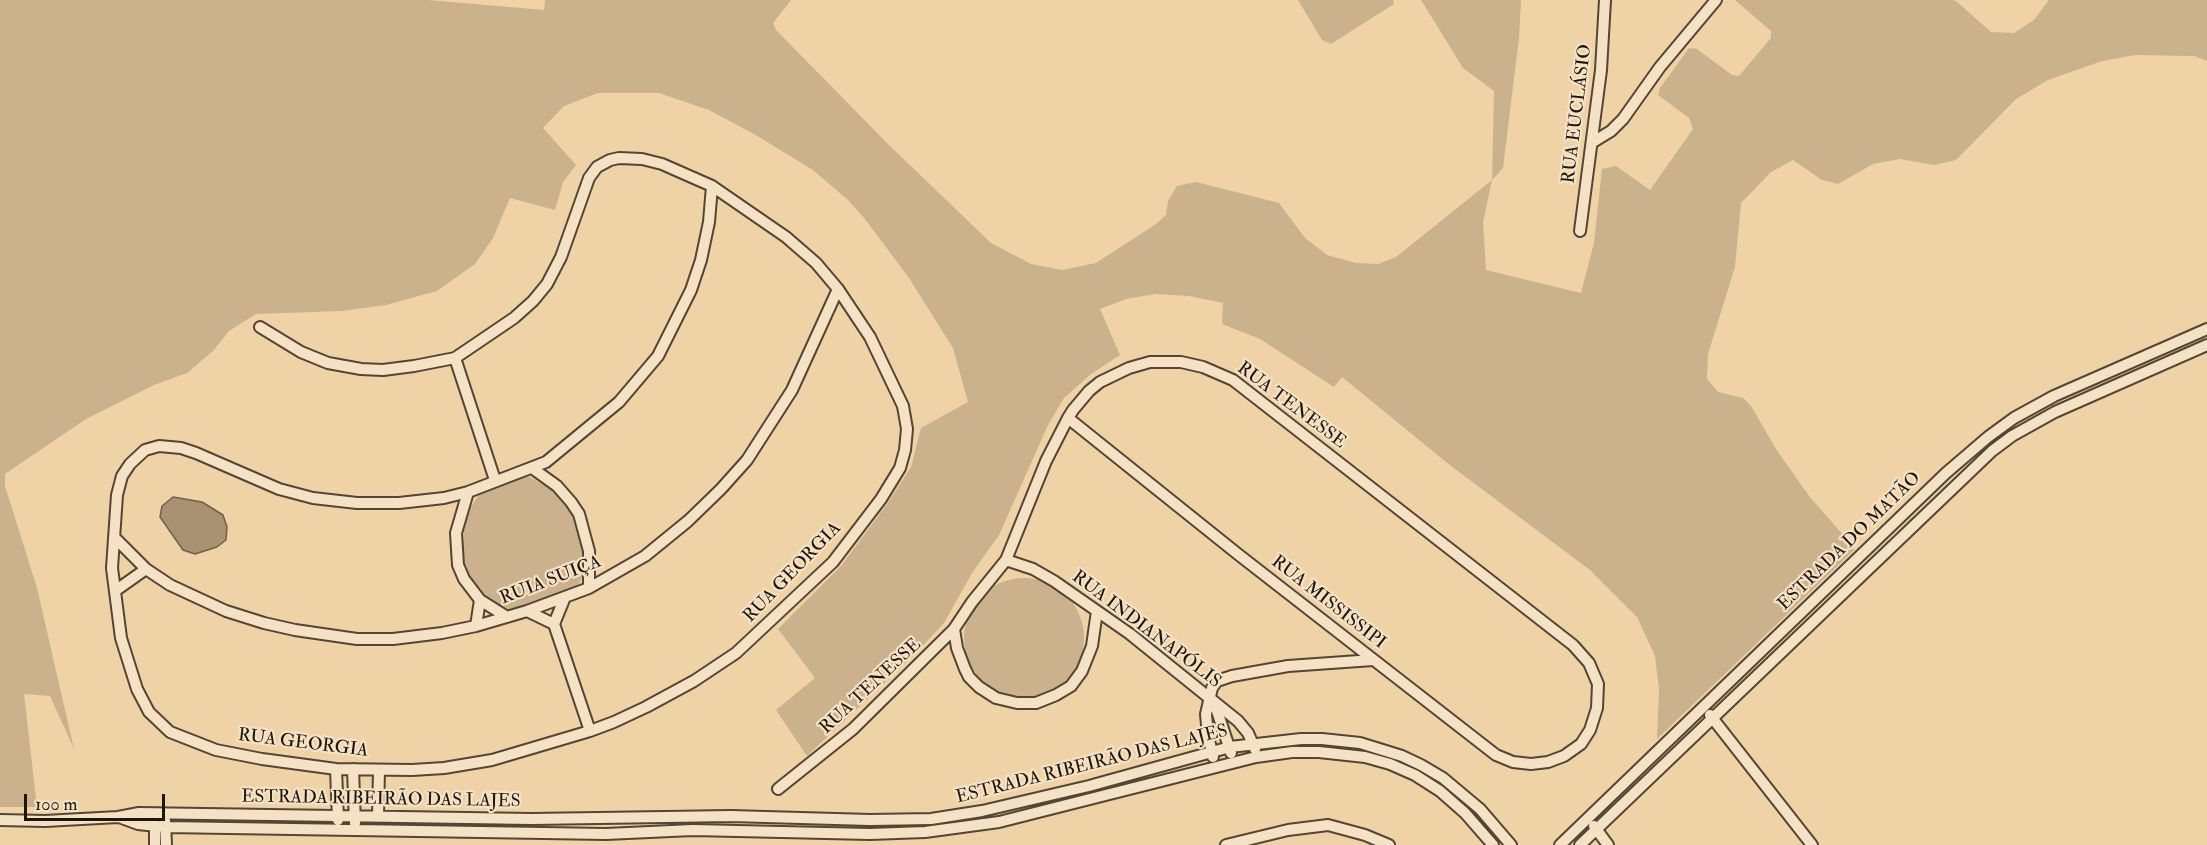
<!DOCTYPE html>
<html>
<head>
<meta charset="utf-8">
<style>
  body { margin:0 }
  #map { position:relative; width:2207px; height:845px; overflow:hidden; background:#efd2a6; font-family:"IM FELL Double Pica",serif }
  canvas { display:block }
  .scale { position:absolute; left:24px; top:794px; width:141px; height:27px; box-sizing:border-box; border:3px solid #1e170e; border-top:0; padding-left:8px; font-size:18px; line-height:21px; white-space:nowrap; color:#1e170e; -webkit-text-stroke:4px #f5e2c5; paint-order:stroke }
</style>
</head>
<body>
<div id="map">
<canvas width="2207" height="845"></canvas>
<div class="scale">100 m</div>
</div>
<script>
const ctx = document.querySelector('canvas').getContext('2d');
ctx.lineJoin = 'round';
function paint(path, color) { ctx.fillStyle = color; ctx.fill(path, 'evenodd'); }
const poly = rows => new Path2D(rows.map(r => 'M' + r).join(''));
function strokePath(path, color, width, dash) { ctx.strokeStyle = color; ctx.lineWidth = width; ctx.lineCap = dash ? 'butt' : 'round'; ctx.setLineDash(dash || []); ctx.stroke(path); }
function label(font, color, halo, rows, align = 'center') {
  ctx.font = font + ' "IM FELL Double Pica",serif'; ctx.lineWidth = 4.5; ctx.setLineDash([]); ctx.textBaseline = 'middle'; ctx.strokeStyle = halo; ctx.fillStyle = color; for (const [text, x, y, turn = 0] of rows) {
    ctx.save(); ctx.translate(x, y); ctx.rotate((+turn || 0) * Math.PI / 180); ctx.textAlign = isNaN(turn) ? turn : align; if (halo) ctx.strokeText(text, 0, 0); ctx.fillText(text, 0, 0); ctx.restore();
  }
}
paint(poly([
  [0,0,428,0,544,10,545,0,791,0,773,23,776,30,888,144,991,243,1031,264,1062,270,1096,263,1156,224,1166,215,1168,201,1177,186,1196,182,1279,203,1305,238,1327,255,1356,263,1378,264,1396,257,1492,180,1494,91,1463,68,1421,0,1521,0,1519,38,1503,168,1492,180,1483,222,1486,270,1581,293,1594,243,1602,169,1616,166,1650,190,1693,129,1689,118,1658,95,1660,88,1689,48,1697,49,1732,75,1739,76,1771,38,1771,31,1735,0,1952,0,1956,1,1991,32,2014,33,2034,20,2049,0,2207,0,2207,61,2194,56,2135,55,2102,61,2048,80,2016,99,1956,160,1934,165,1900,159,1873,164,1838,184,1822,180,1793,160,1771,172,1741,203,1735,267,1708,354,1707,379,1718,392,1743,398,1751,406,1776,449,1809,496,1851,544,1854,550,1657,739,1659,689,1655,656,1637,617,1590,570,1451,466,1342,377,1334,387,1260,339,1222,324,1223,303,1189,296,1155,294,1126,299,1100,309,1120,355,1091,374,1064,398,1048,425,999,535,972,573,944,623,916,653,807,756,776,710,815,678,778,629,841,566,887,504,911,467,921,428,968,402,953,348,909,278,865,219,848,200,813,170,754,134,709,110,659,93,598,93,564,106,543,128,576,165,563,182,555,210,510,198,493,238,475,264,437,291,386,305,341,311,256,314,229,331,213,351,187,373,154,385,86,419,5,474,5,486,37,588,74,749,50,696,24,694,37,807,0,807],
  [1298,0,1393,0,1394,4,1331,44,1322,40],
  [528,476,554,491,571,513,583,549,584,574,579,584,574,589,535,603,509,609,482,596,468,576,462,550,464,530,469,510,480,493],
  '964 638a60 60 0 1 1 120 0a60 60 0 1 1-120 0Z'
]), '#cbb28c');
const water = poly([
  [173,497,202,502,223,515,227,527,226,540,217,547,195,554,183,550,160,517,162,506,173,497]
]);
paint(water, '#a89272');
strokePath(water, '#71614a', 1.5);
const street = poly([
  [1593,142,1611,131,1623,119,1660,67,1716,0],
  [1580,231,1601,70,1605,0],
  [260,327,301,352,328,363,361,369,383,370,414,366,455,358,514,318,533,301,547,284,561,257,589,178,597,167,610,160,619,158,642,159,662,164,712,186,786,237,816,263,838,289,870,337,903,406,907,429,905,450,900,468,881,499,833,562,736,653,694,681,646,707,614,722,590,731,492,760,444,768,412,770,336,769,262,759,216,750,170,732,149,712,137,689,121,638,112,568,117,495,122,476,130,464,145,450,159,446,181,448,196,453,279,489,313,498,357,503,399,503,444,498,468,492,546,462,619,402,658,356,691,290,701,260,709,222,712,186],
  [455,358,495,480],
  [532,468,557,486,571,502,579,514,589,551,589,588],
  [468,492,456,533,458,565,464,579,480,600,507,617],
  [114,537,146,569,170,585,226,611,264,623,295,630,357,639,393,639,442,633,476,626,527,611,589,588,645,556,688,521,721,489,747,460,792,390,838,289],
  [1006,560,1033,569,1054,581,1130,634,1238,721,1248,733,1255,749],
  [115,591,146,569],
  [527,611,554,624],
  [554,624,590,731],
  [554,624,565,597],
  [476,626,480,600],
  [954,629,957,648,965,669,969,677,979,687,996,698,1017,703,1036,703,1056,695,1071,686,1082,671,1092,646,1097,611],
  [1214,702,1231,753],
  [1710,715,1812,845],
  [1213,757,1208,736,1206,714,1212,688,1217,681,1232,676,1288,666,1373,660],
  [336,769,338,820],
  [353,769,355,823],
  [778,789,853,729,954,629,972,602,1006,560,1046,461,1068,418,1073,410,1089,391,1100,382,1129,368,1150,362,1181,362,1203,367,1233,380,1573,645,1589,663,1598,684,1597,708,1590,730,1581,744,1564,756,1548,762,1531,764,1513,762,1496,755,1239,555,1068,418],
  [378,816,379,770],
  [119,817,138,824,166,827,606,834,693,830,870,834,925,832,999,822,1256,757,1292,752,1319,752,1365,757,1390,764,1415,775,1440,791,1465,813,1493,845],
  [0,820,45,821,118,817,139,813,532,819,731,816,870,820,931,819,982,811,1089,786,1230,747,1301,739,1322,739,1360,743,1402,756,1421,765,1443,778,1480,809,1511,845],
  [165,821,166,845],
  [1594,826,1608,845],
  [155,845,155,827],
  [1226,845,1288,830,1328,825,1365,835,1389,845],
  [1560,845,1946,473,1988,437,2014,418,2054,396,2207,329],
  [1580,845,1992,451,2012,436,2055,412,2207,345]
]);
strokePath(street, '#524634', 14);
strokePath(street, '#f5e2c5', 10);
label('18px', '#1e170e', '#f5e2c5', [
  ["RUA EUCLÁSIO",1578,114,-83],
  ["RUA TENESSE",1291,406,37],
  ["ESTRADA DO MATÃO",1850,542,-44],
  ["RUA GEORGIA",793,573,-46],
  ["RUIA SUIÇA",551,581,-21],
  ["RUA MISSISSIPI",1328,603,38],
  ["RUA INDIANAPÓLIS",1146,630,37],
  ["RUA TENESSE",871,687,-43],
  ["RUA GEORGIA",303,744,7],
  ["ESTRADA RIBEIRÃO DAS LAJES",1092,765,-14],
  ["ESTRADA RIBEIRÃO DAS LAJES",381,800,1]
]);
</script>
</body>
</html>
